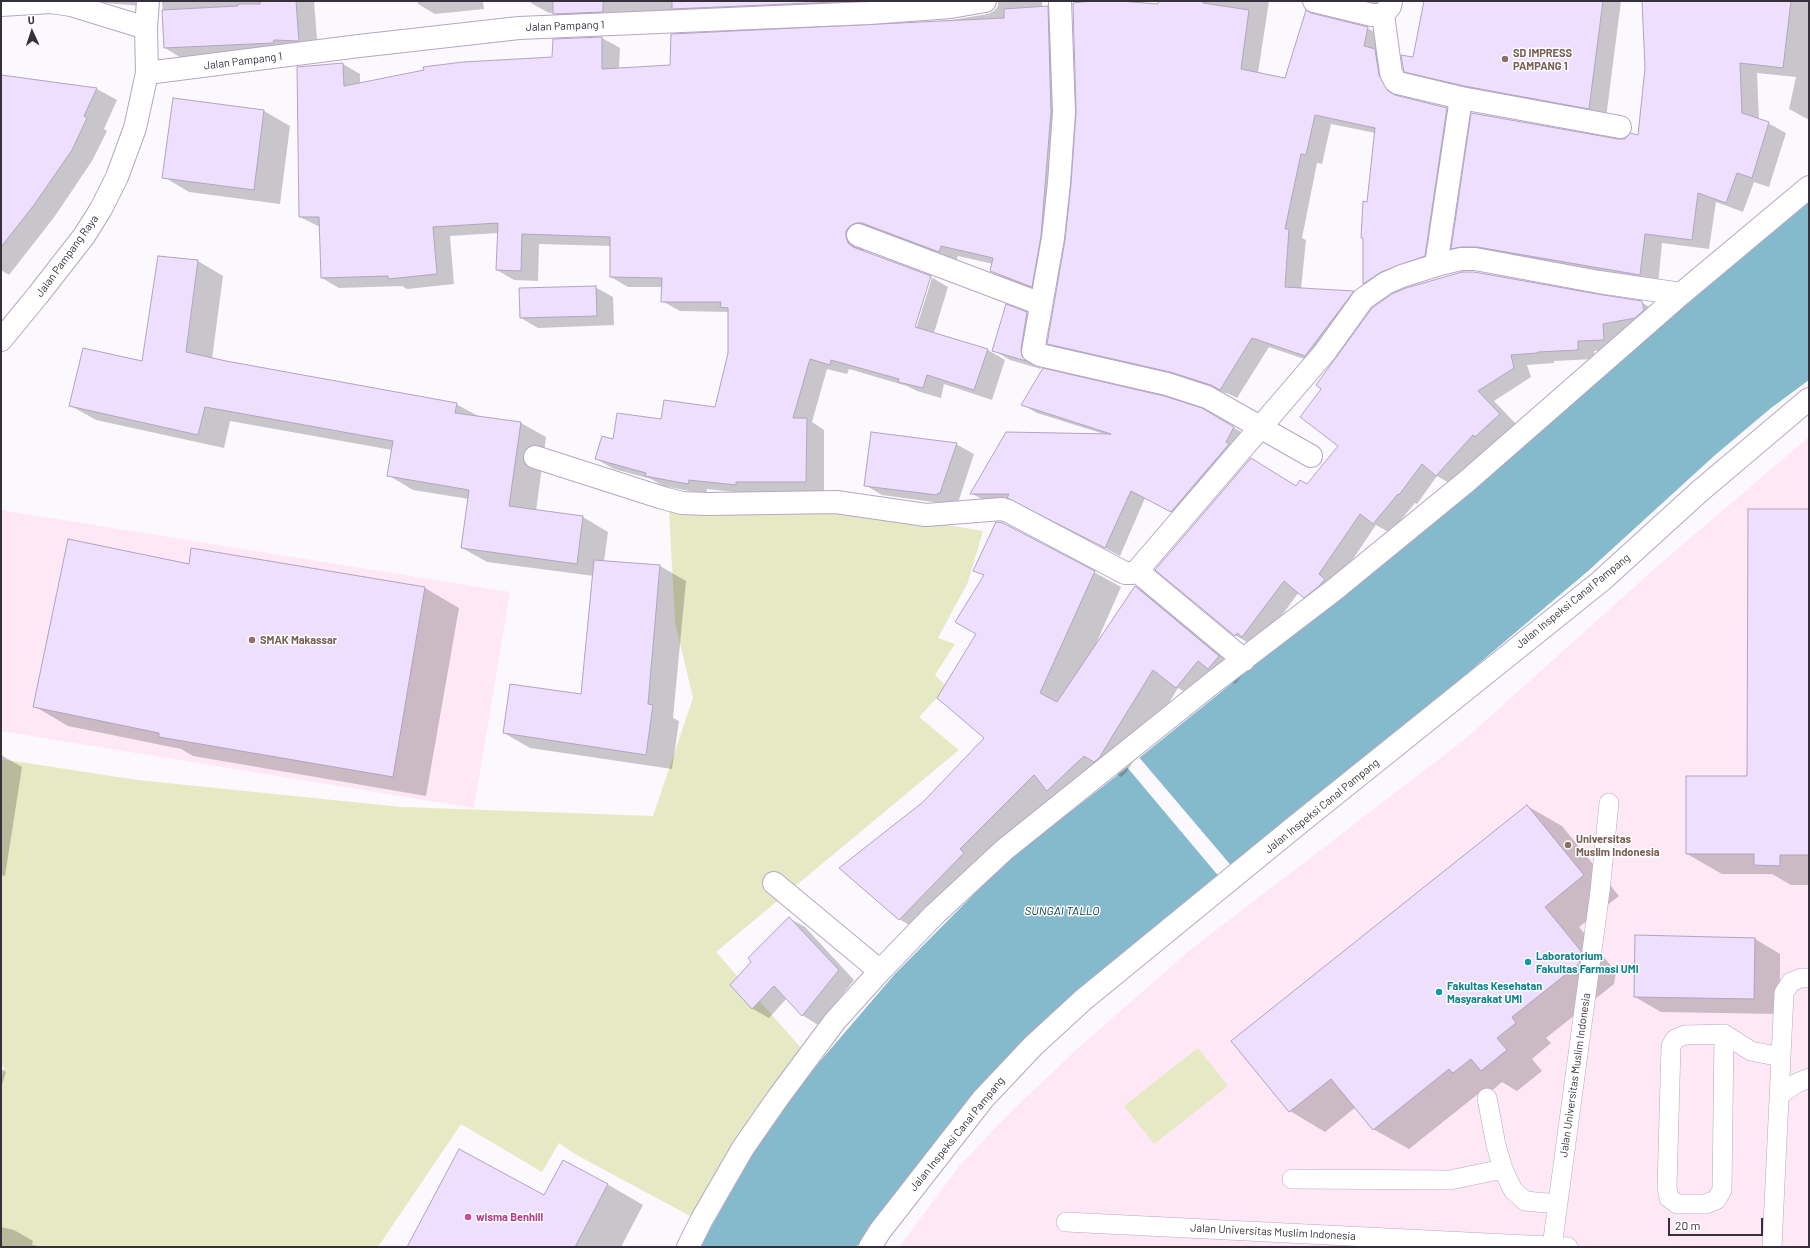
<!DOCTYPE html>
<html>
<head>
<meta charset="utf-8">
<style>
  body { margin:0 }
  #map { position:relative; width:1810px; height:1248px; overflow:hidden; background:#fbf8fe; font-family:Barlow,sans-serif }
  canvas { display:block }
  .frame { position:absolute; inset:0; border:2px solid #35303b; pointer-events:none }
  .north { position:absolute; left:12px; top:12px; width:40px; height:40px; -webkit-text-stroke:3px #fff; paint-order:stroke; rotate:357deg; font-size:11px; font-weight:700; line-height:16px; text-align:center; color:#35303b }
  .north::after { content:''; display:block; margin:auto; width:14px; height:18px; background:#35303b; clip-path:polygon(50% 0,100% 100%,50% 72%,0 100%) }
  .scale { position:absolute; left:1668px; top:1218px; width:95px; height:18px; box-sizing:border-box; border:2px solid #35303b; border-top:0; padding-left:5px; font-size:12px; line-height:14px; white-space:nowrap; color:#35303b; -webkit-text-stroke:3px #fff; paint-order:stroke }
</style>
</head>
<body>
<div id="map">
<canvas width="1810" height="1248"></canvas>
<div class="frame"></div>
<div class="north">U</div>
<div class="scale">20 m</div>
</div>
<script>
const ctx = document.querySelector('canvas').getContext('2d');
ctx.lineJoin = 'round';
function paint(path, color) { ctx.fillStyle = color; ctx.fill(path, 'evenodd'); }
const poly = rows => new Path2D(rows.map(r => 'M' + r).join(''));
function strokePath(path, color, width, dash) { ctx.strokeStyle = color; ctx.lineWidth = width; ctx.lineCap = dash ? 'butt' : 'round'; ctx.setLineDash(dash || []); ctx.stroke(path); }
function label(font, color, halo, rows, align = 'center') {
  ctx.font = font + ' Barlow,sans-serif'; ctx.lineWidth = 3; ctx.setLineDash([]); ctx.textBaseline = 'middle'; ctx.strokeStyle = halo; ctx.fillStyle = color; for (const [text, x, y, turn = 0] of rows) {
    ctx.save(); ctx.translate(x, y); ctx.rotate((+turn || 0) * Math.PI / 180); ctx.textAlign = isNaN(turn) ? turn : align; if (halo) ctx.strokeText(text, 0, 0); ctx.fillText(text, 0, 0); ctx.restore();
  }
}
paint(poly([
  [1809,437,1809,1247,899,1247,960,1165,1013,1110,1078,1048,1190,950,1464,740,1662,562],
  [1,510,510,592,474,808,1,731]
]), '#fee8f6');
paint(poly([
  [848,508,983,531,968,582,938,638,955,644,935,675,947,687,919,717,959,750,716,952,802,1049,690,1216,575,1154,559,1143,542,1172,461,1124,378,1247,1,1247,1,1081,4,1067,1,1066,1,759,137,780,402,807,653,816,693,698,675,622,669,511],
  [1198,1048,1228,1086,1154,1144,1124,1106]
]), '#e5eac4');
paint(poly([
  [1809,197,1809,380,1771,408,1714,456,1588,571,1346,776,1062,1004,1015,1051,856,1247,700,1247,750,1158,805,1079,894,975,985,883,1016,854,1128,767,1272,651]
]), '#85b9cc');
paint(poly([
  [1138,756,1234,869,1221,879,1126,766]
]), '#fbf8fe');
paint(poly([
  [79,1,161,1,155,7],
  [162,1,314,1,318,51,183,59,165,48],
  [418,1,501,1,483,2,484,9,435,14,418,4],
  [531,1,985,1,571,23,553,13,549,13,531,3],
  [998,1,1042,1,1042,7,1047,6,1065,16,1049,296,1009,281,991,271,993,264,958,256,956,261,863,247,865,252,931,277,948,287,934,333,988,350,1005,360,992,400,944,384,941,398,917,391,907,386,849,369,847,374,827,369,812,422,824,430,824,492,753,492,753,494,707,489,706,494,663,486,651,479,614,469,596,459,614,440,662,420,715,409,729,353,729,312,680,311,662,301,663,287,628,287,611,277,611,246,539,244,538,281,514,280,497,270,498,233,450,236,454,284,407,289,402,286,339,288,322,278,320,227,300,217,343,64,360,74,360,84,553,58,554,40,602,38,620,48,619,69,670,66,870,26,952,20,988,14,994,11,998,6],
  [930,278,932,278,915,332,913,331],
  [1100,1,1159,5,1159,1,1269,1,1258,73,1286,80,1367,28,1384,37,1395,85,1402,98,1447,108,1463,118,1441,265,1380,293,1364,283,1368,203,1375,133,1331,124,1322,164,1317,163,1302,238,1306,240,1301,289,1353,292,1370,301,1322,365,1269,347,1237,398,1229,394,1187,381,1065,353,1048,343,1066,240],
  [1343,1,1393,1,1390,12],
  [1425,1,1621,1,1606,118,1423,81,1405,71,1414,59],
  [1643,1,1809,1,1809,120,1789,109,1796,77,1757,73,1759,120,1768,123,1786,133,1769,187,1754,182,1743,212,1716,202,1709,249,1662,243,1658,285,1469,258,1452,248,1618,140,1639,136,1646,68],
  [1,76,97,89,117,100,104,129,107,131,92,161,55,216,9,275,1,270],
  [174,99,264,111,290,126,280,204,189,192,164,177],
  [158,257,198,261,223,276,212,359,456,404,480,417,521,423,546,437,536,511,583,517,608,532,604,561,660,566,686,581,673,718,679,721,672,769,530,748,504,733,582,696,594,576,487,562,462,548,469,499,413,490,388,475,392,450,230,421,224,448,96,420,71,406,143,362],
  [595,287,613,297,614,325,538,328,521,318],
  [1641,302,1658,312,1652,327,1619,333,1620,349,1594,351,1595,359,1554,361,1554,363,1527,365,1531,377,1494,401,1516,424,1492,446,1490,445,1453,485,1437,476,1417,504,1415,503,1390,533,1376,525,1321,606,1299,592,1260,645,1252,645,1235,635,1296,486,1307,485,1340,446,1301,417],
  [1027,313,1044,323,1038,359,1041,369,1010,360,993,350],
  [1023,405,1202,409,1248,436,1186,520,1145,498,1120,556,1017,502,985,501,971,493,1104,434,1037,413],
  [956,444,974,454,958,503,955,505,882,495,865,485],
  [1809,510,1809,885,1791,885,1772,874,1722,874,1687,854,1748,777],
  [192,549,425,588,459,608,426,796,193,756,181,749,68,726,34,706,189,565],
  [975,570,1094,572,1121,587,1095,646,1136,587,1162,602,1245,672,1235,684,1224,677,1203,703,1178,688,1126,773,1121,777,1111,771,1074,806,1055,795,986,864,926,935,899,919,924,802,985,738,977,633,985,576],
  [1,755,22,767,5,876,1,875],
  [1527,806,1562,826,1619,896,1579,927,1616,972,1614,984,1546,1038,1551,1043,1532,1059,1542,1071,1517,1091,1502,1082,1489,1093,1483,1090,1409,1149,1373,1129,1356,1107,1325,1132,1290,1111],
  [789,918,805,927,854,980,818,1025,802,1015,787,998,769,1018,753,1009,731,985],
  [1755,939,1780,954,1780,1014,1661,1012,1635,997],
  [1,1069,6,1072,1,1088],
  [607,1184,643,1205,621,1247,408,1247,545,1196],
  [1,1227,14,1230,33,1241,32,1245,44,1247,1,1247]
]), '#0003');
const building = poly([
  [260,1,296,1,299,41,274,40,273,43,164,48,162,10,238,6,238,4,260,4,260,1],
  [553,1,603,1,603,12,553,14,553,1],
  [672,1,857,1,672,9,672,1],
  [1090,1,1120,1,1158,4,1158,1,1203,1,1203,3,1249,10,1241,69,1285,78,1306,10,1311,13,1368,27,1364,46,1375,49,1379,75,1388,91,1395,95,1447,108,1425,256,1381,272,1363,284,1363,238,1361,238,1363,201,1367,202,1375,128,1315,115,1306,155,1301,154,1285,229,1289,229,1285,287,1354,291,1305,356,1252,338,1220,390,1211,385,1170,372,1047,344,1065,240,1071,184,1076,112,1073,3,1090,1],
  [1424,1,1603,1,1589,109,1464,86,1404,72,1401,55,1413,57,1424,1],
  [1642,1,1791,1,1783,68,1740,63,1742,113,1769,122,1752,178,1737,173,1726,203,1698,193,1692,240,1645,234,1640,275,1477,247,1461,247,1451,249,1471,113,1618,139,1625,139,1630,133,1638,135,1645,68,1642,1],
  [1048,6,1051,112,1041,236,1032,287,990,271,993,258,941,246,939,252,862,223,856,223,850,226,846,231,846,237,848,243,853,247,931,276,915,327,988,349,974,390,927,375,923,388,898,382,899,379,831,360,830,365,810,359,793,418,807,418,806,482,736,482,736,485,689,480,688,484,645,476,646,473,595,459,602,436,613,439,617,413,661,419,664,400,715,407,728,353,728,308,720,307,721,302,661,302,662,278,610,277,610,237,522,234,521,271,496,270,498,223,433,227,437,274,388,279,388,276,321,278,319,217,299,217,297,67,343,63,344,86,424,70,423,67,463,62,552,57,553,39,602,37,602,69,670,65,671,34,1004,18,1004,9,1048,6],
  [1,75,97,88,84,116,87,118,72,150,34,205,1,247,1,75],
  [173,98,264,110,254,190,162,178,173,98],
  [158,256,198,260,186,352,226,361,457,403,455,413,521,422,509,506,583,516,577,564,461,548,469,490,387,476,393,441,205,407,198,435,69,406,83,348,142,361,158,256],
  [1462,272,1474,272,1597,294,1642,301,1644,310,1635,318,1603,324,1604,340,1578,341,1578,350,1538,352,1538,353,1511,355,1514,368,1478,391,1500,414,1475,437,1473,435,1436,476,1422,464,1399,495,1398,494,1373,524,1360,514,1319,574,1325,579,1319,586,1304,598,1284,581,1242,637,1237,633,1235,636,1155,570,1251,458,1296,486,1300,480,1307,484,1338,446,1300,417,1321,389,1316,385,1372,308,1392,294,1406,288,1462,272],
  [596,286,597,316,520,318,519,288,596,286],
  [1006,304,1027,312,1021,349,1022,356,1026,361,992,351,1006,304],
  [1043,368,1164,396,1202,408,1234,427,1226,442,1229,444,1171,512,1131,491,1105,548,1007,498,1009,494,970,494,1006,432,1111,434,1021,405,1043,368],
  [871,432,957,443,940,493,938,493,937,495,864,486,871,432],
  [1748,509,1809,509,1809,855,1780,855,1780,866,1754,865,1754,854,1686,854,1686,776,1747,776,1748,509],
  [996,522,1003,523,1095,571,1040,693,1057,702,1135,586,1219,656,1208,669,1198,661,1176,688,1153,670,1099,758,1094,762,1084,756,1047,791,1034,775,960,849,964,853,899,920,839,868,923,802,984,738,937,698,976,634,955,622,984,575,973,571,996,522],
  [68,539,189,564,191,548,425,587,393,777,159,737,159,733,33,707,68,539],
  [594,560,660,565,648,704,653,705,646,755,503,733,510,684,581,694,594,560],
  [1527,805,1584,875,1545,907,1581,951,1579,964,1512,1017,1516,1023,1497,1038,1507,1050,1481,1071,1471,1059,1453,1073,1449,1069,1373,1130,1331,1079,1289,1112,1231,1041,1527,805],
  [789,917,839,970,802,1016,774,986,752,1009,730,985,751,962,748,958,789,917],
  [1635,935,1755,938,1754,999,1634,997,1635,935],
  [459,1149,544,1195,563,1160,608,1184,575,1247,407,1247,459,1149]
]);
paint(building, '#eddffd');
strokePath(building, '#b1a4c0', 1);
const service = poly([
  [1724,1034,1722,1190,1716,1200,1705,1204,1677,1204,1669,1198,1667,1187,1671,1046,1675,1039,1685,1035,1724,1034,1751,1051,1781,1057],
  [1779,1095,1797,1083,1809,1078],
  [1487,1098,1496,1145,1503,1169,1513,1190,1525,1201,1558,1204],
  [1292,1179,1450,1180,1503,1169],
  [1066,1222,1568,1247],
  [1552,1247,1600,891,1609,803],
  [1772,1247,1784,993,1791,982,1801,978,1809,978]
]);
const minor = poly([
  [1060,1,1064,112,1059,183,1053,238,1033,351,1040,355,1167,384,1207,397,1311,456],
  [1314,1,1372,15,1383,15,1390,6,1391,1],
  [1,5,51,2,71,5,146,28],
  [1383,15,1391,73,1395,81,1398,83,1461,98,1620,127],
  [147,73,359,46,519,28,869,13,951,7,985,1],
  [858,235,1041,304],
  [1436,265,1461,98],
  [1,340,38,295,84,236,101,209,117,177,135,128,147,73,146,28,148,1],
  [535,457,663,498,682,503,708,504,836,502,926,515,1002,509,1008,511,1125,573,1131,573,1137,571,1325,352,1363,299,1386,283,1402,276,1440,264,1461,259,1475,259,1599,282,1681,294],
  [1137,571,1244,660],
  [774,883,880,971],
  [688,1247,702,1219,743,1148,777,1099,835,1021,880,971,934,915,1004,850,1211,684,1334,590,1466,482,1681,294,1809,187],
  [870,1247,880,1231,983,1099,1033,1046,1083,1000,1292,829,1601,581,1700,491,1809,399]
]);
strokePath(service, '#b5a7c4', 20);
strokePath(minor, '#b5a7c4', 24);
strokePath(service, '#fff', 19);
strokePath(minor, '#fff', 22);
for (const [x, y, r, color] of [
  [1505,59,4,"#8d6e63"],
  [252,640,4,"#8d6e63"],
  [1568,845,4,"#8d6e63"],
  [1528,962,4,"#0f9aa8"],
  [1439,992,4,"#0f9aa8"],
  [468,1217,4,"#d1479c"]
]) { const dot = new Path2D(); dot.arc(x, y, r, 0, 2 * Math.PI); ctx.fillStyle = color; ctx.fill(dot); strokePath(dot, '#fff', 1.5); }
label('11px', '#35303b', '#fff', [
  ["Jalan Pampang 1",565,26,-2],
  ["Jalan Pampang 1",243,61,-7],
  ["Jalan Pampang Raya",67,256,-54],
  ["Jalan Inspeksi Canal Pampang",1573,601,-39],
  ["Jalan Inspeksi Canal Pampang",1322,806,-39],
  ["Jalan Universitas Muslim Indonesia",1575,1075,-82],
  ["Jalan Inspeksi Canal Pampang",957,1134,-51],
  ["Jalan Universitas Muslim Indonesia",1273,1232,3]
]);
label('bold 11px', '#785e54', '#fff', [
  ["SD IMPRESS",1513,53],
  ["PAMPANG 1",1513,66],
  ["SMAK Makassar",260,640],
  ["Universitas",1576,839],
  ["Muslim Indonesia",1576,852]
], 'left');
label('bold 11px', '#0d838f', '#fff', [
  ["Laboratorium",1536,956],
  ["Fakultas Farmasi UMI",1536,969],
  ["Fakultas Kesehatan",1447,986],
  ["Masyarakat UMI",1447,999]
], 'left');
label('bold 11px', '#b23c85', '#fff', [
  ["wisma Benhill",476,1217]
], 'left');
label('italic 12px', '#043644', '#fff', [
  ["SUNGAI TALLO",1062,911]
]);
</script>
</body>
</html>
